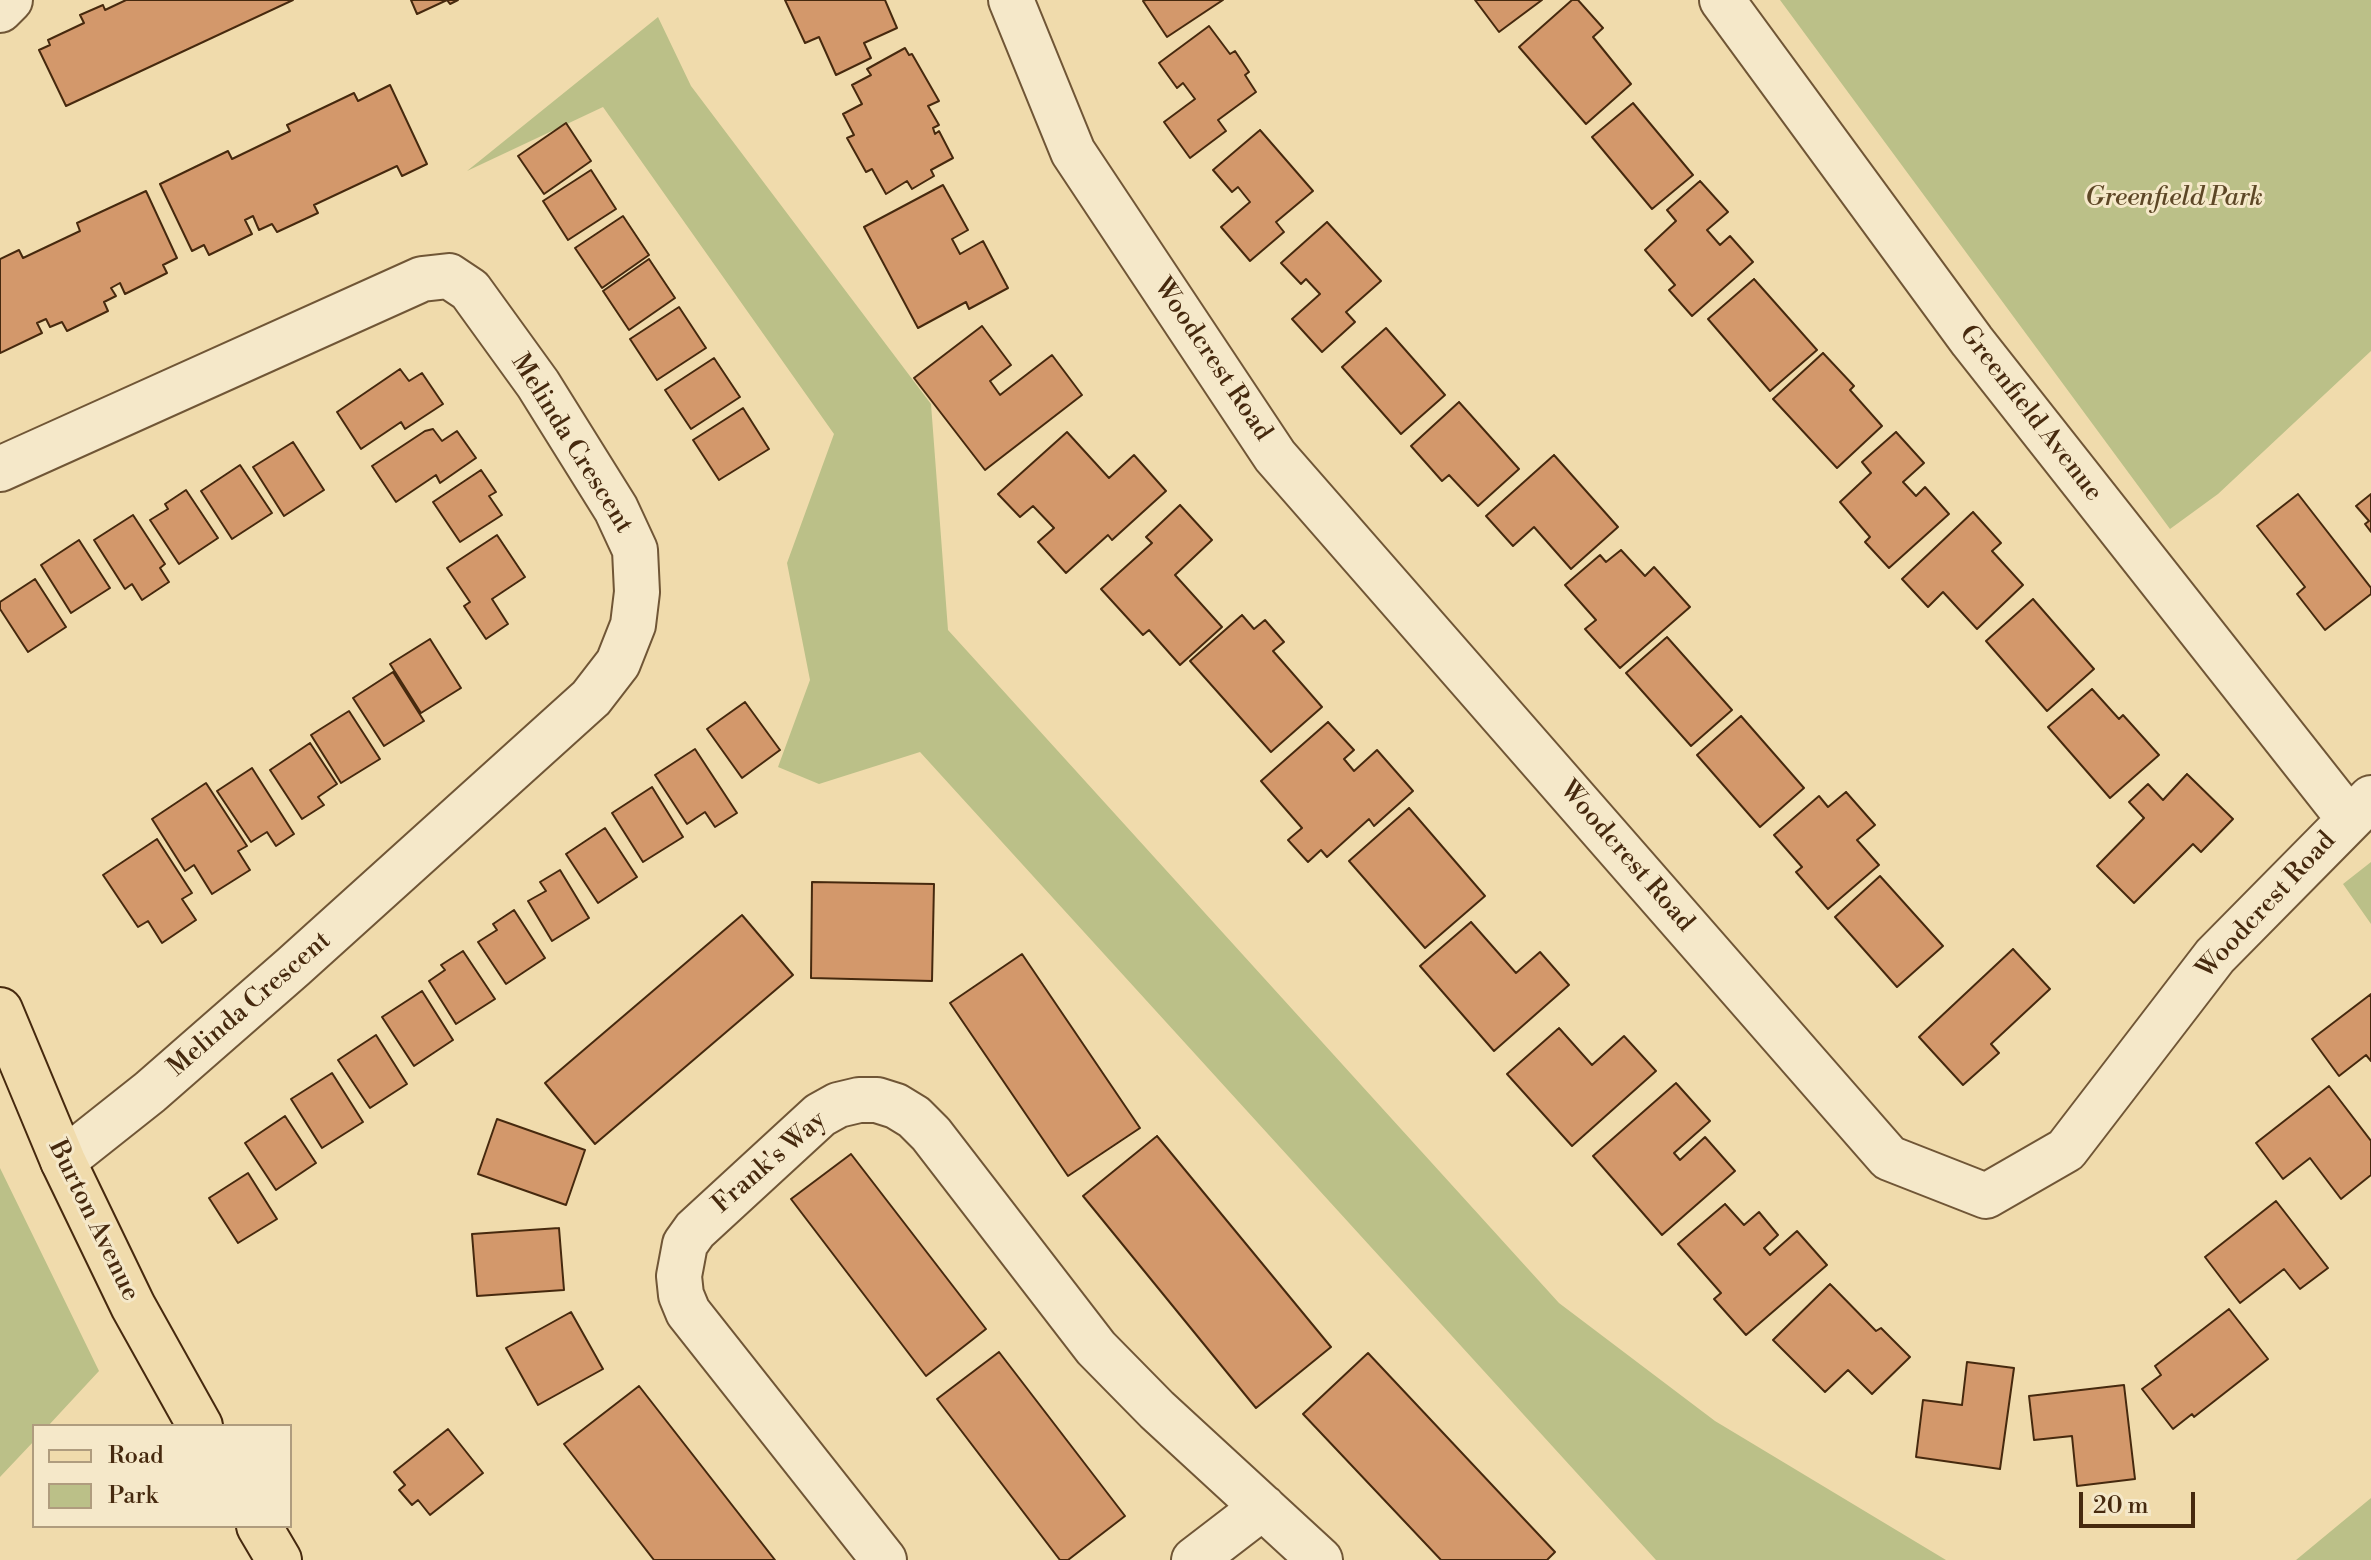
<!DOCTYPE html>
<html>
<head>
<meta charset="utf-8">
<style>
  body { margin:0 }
  #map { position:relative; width:2371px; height:1560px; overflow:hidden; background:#f0dbac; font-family:"Libre Bodoni",serif }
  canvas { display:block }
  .legend { position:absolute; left:32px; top:1424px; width:260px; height:104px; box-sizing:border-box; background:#f5e8c9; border:2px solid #af9c7e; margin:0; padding:10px 14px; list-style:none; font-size:24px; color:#46290e }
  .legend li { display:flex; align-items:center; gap:16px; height:40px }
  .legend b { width:40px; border:2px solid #af9c7e }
  .scale { position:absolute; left:2079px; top:1492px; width:116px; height:36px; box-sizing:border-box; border:4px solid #46290e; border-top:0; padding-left:10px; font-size:24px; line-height:28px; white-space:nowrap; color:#46290e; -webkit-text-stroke:6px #f5e8c9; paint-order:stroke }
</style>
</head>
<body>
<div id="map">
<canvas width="2371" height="1560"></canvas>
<ul class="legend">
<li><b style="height:10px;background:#f0dbac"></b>Road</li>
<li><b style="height:22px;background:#bbc088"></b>Park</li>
</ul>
<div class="scale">20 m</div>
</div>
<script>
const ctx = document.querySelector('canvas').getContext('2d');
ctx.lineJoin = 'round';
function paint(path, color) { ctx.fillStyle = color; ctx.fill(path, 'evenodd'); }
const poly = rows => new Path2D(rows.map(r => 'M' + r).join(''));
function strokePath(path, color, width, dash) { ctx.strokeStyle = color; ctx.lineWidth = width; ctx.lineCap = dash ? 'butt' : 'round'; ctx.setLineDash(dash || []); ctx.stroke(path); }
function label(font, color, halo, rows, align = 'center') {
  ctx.font = font + ' "Libre Bodoni",serif'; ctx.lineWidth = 6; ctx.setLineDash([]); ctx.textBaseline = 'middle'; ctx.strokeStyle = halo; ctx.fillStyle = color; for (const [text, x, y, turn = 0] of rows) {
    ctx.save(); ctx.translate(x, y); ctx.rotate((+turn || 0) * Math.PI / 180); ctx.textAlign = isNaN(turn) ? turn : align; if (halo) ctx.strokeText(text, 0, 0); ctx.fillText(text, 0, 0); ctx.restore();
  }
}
paint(poly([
  [1780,0,2371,0,2371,351,2218,494,2170,529],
  [658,17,691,86,931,404,948,630,1559,1303,1715,1421,1946,1560,1656,1560,920,752,819,784,778,767,810,680,787,563,834,434,603,107,467,171],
  [2371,862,2371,924,2343,884],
  [0,1168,99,1371,48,1426,34,1426,34,1441,0,1477],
  [2371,1498,2371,1560,2296,1560]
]), '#bbc088');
const building = poly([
  [126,0,293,0,66,106,39,50,50,45,48,40,84,23,80,15,103,5,105,10,126,0],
  [411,0,458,0,450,4,447,0,417,14,411,0],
  [785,0,885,0,897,28,864,43,871,58,836,75,819,37,805,43,785,0],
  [1146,0,1223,0,1167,37,1143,1,1146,0],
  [1475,0,1542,0,1499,32,1475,0],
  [1572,0,1578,0,1603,28,1593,37,1631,84,1586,124,1519,47,1572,0],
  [1209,26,1230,54,1235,51,1249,72,1245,75,1256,92,1218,120,1226,131,1190,158,1164,122,1195,99,1183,83,1177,88,1159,63,1209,26],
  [905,48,909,55,912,54,939,101,928,106,939,125,933,128,935,134,939,131,953,158,931,170,934,176,912,189,907,181,886,194,872,169,866,172,847,138,854,135,843,114,862,104,852,85,871,75,867,69,905,48],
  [390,85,427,164,402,176,397,166,314,205,318,213,277,232,272,224,259,230,253,216,245,220,252,234,209,255,204,245,192,251,160,184,228,151,232,159,290,131,287,125,354,93,358,101,390,85],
  [1633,103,1693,175,1652,209,1592,137,1633,103],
  [566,123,591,161,544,194,518,156,566,123],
  [1260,130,1313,191,1276,222,1284,232,1250,261,1221,227,1250,202,1238,187,1232,192,1213,170,1260,130],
  [591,170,616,209,568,240,543,201,591,170],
  [1700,181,1728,212,1707,230,1720,245,1730,236,1753,262,1692,316,1669,290,1675,285,1645,250,1676,221,1667,210,1700,181],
  [943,185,968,230,952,239,960,254,983,241,1008,288,969,309,966,302,918,328,864,227,943,185],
  [146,191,177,258,163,265,167,273,125,294,120,283,111,288,116,296,104,302,108,311,67,331,62,322,50,327,46,319,37,323,42,333,0,353,0,259,19,250,23,258,80,231,77,223,146,191],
  [623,216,649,255,602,288,575,248,623,216],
  [1327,222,1381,281,1346,312,1355,322,1322,352,1292,319,1320,294,1306,279,1301,284,1281,263,1327,222],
  [649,259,675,298,629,330,603,291,649,259],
  [1754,279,1817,350,1770,391,1708,319,1754,279],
  [679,307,706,348,657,380,630,339,679,307],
  [982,326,1011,365,990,381,1000,395,1052,355,1082,395,985,470,914,378,982,326],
  [1386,328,1445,395,1401,434,1342,367,1386,328],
  [1823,353,1854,386,1850,390,1882,426,1837,468,1773,399,1823,353],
  [714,358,740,397,691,429,665,390,714,358],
  [400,369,409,381,422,373,443,404,405,429,401,422,361,449,337,412,400,369],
  [1459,402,1519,469,1478,506,1449,475,1442,481,1411,446,1459,402],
  [743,408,769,449,719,480,693,440,743,408],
  [433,429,442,441,457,431,476,458,440,483,436,475,396,502,372,466,425,431,433,429],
  [1067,432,1109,478,1134,455,1166,491,1112,540,1108,535,1066,573,1038,542,1054,528,1033,506,1020,517,998,494,1067,432],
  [1896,432,1924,463,1903,482,1916,496,1925,487,1949,514,1889,568,1865,542,1870,537,1840,502,1871,473,1862,462,1896,432],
  [293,442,324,490,284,516,253,467,293,442],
  [1554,455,1618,527,1571,569,1534,527,1513,546,1486,516,1554,455],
  [240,465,272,513,232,539,201,491,240,465],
  [481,470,496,492,489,496,502,515,460,542,433,502,481,470],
  [186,490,218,538,179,564,150,520,168,509,165,504,186,490],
  [2298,494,2371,588,2371,594,2325,630,2297,594,2305,587,2257,526,2298,494],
  [2371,494,2371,532,2365,524,2369,521,2356,506,2371,494],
  [1180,505,1212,540,1175,575,1222,627,1180,665,1149,630,1143,635,1101,589,1152,543,1146,537,1180,505],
  [1973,512,2001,543,1992,551,2023,585,1977,629,1943,592,1928,607,1902,579,1973,512],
  [133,515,165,564,160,568,169,582,142,600,132,584,125,589,94,540,133,515],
  [497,535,525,577,492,599,508,624,486,639,464,606,470,602,447,568,497,535],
  [79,540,110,588,71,613,41,565,79,540],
  [1621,550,1645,576,1654,567,1690,607,1620,668,1585,629,1596,620,1565,585,1600,555,1606,562,1621,550],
  [35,579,66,627,28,652,0,609,0,602,35,579],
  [2033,599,2094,669,2047,711,1986,641,2033,599],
  [1242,615,1254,629,1265,620,1284,642,1273,651,1322,707,1271,752,1190,661,1242,615],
  [1667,637,1732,710,1691,746,1626,673,1667,637],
  [430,639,461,688,421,713,390,664,430,639],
  [393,672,424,721,384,746,353,698,393,672],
  [2092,689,2119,719,2123,715,2159,755,2110,798,2048,727,2092,689],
  [745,702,780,750,742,778,707,729,745,702],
  [349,711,380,759,341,783,311,735,349,711],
  [1741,716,1804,788,1760,827,1697,755,1741,716],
  [1328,722,1354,750,1344,759,1354,771,1377,750,1413,791,1374,826,1369,819,1327,857,1321,850,1308,862,1288,840,1302,828,1261,781,1328,722],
  [310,743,337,784,318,797,324,805,302,819,270,770,310,743],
  [695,749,737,813,715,827,705,812,687,824,655,775,695,749],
  [252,768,294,834,276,846,267,832,251,842,217,791,252,768],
  [2187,774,2233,819,2201,852,2193,844,2134,903,2097,866,2144,818,2129,802,2148,784,2163,800,2187,774],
  [206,783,247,846,238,851,250,870,212,894,194,865,185,871,152,819,206,783],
  [652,787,683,837,643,862,612,813,652,787],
  [1846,792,1875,825,1857,840,1879,865,1828,909,1796,872,1802,867,1774,835,1819,796,1828,807,1846,792],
  [1409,808,1485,896,1425,948,1349,861,1409,808],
  [605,828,637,877,598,903,566,854,605,828],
  [157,839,192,893,182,899,196,920,162,943,148,921,138,927,103,875,157,839],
  [560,870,589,918,552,941,528,901,546,891,540,882,560,870],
  [1880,876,1943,946,1897,987,1835,917,1880,876],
  [812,882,934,884,932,981,811,978,812,882],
  [514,910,545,958,506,984,478,942,497,930,493,924,514,910],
  [742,915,793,975,595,1144,545,1083,742,915],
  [1471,922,1516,973,1540,952,1569,985,1494,1051,1420,966,1471,922],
  [2013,949,2050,989,1991,1044,1999,1053,1963,1085,1919,1037,2013,949],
  [463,951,495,999,456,1024,429,981,445,970,441,965,463,951],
  [1022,954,1140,1128,1068,1176,950,1003,1022,954],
  [422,991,453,1040,414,1066,382,1017,422,991],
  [2371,994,2371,1061,2366,1055,2339,1076,2312,1039,2371,994],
  [1559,1028,1592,1065,1624,1036,1656,1071,1572,1146,1507,1074,1559,1028],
  [376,1035,407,1084,370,1108,338,1060,376,1035],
  [332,1073,363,1122,322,1148,291,1099,332,1073],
  [1676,1083,1710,1121,1674,1153,1680,1160,1705,1137,1735,1171,1662,1235,1593,1156,1676,1083],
  [2329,1086,2371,1141,2371,1175,2341,1199,2310,1158,2283,1179,2256,1143,2329,1086],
  [285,1116,316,1163,276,1190,245,1143,285,1116],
  [497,1119,585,1150,566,1205,478,1174,497,1119],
  [1157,1136,1331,1347,1256,1408,1083,1196,1157,1136],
  [851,1154,986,1329,926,1376,791,1199,851,1154],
  [248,1173,277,1219,238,1243,209,1198,248,1173],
  [2276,1201,2328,1268,2300,1289,2284,1269,2240,1303,2205,1257,2276,1201],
  [1725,1204,1744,1225,1759,1212,1778,1235,1764,1248,1770,1255,1797,1231,1827,1265,1746,1335,1714,1299,1721,1293,1678,1244,1725,1204],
  [559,1228,564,1290,477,1296,472,1234,559,1228],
  [1830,1284,1876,1331,1881,1328,1910,1357,1872,1394,1848,1370,1825,1392,1773,1340,1830,1284],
  [2229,1309,2268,1359,2194,1417,2192,1414,2173,1429,2142,1389,2161,1375,2155,1366,2229,1309],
  [571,1312,603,1369,538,1405,506,1348,571,1312],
  [999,1352,1125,1516,1068,1560,1060,1560,937,1399,999,1352],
  [1368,1353,1555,1552,1547,1560,1441,1560,1303,1414,1368,1353],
  [1967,1362,2014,1368,2000,1469,1916,1457,1923,1400,1962,1405,1967,1362],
  [2124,1385,2135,1479,2077,1486,2072,1436,2034,1440,2029,1396,2124,1385],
  [639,1386,775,1560,654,1560,564,1444,639,1386],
  [448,1429,483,1473,430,1515,418,1500,412,1505,399,1490,405,1485,394,1472,448,1429]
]);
paint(building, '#d3986b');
strokePath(building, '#46290e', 2);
const minor = poly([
  [1011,0,1073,152,1275,456,1889,1158,1986,1196,2066,1150,2215,956,2371,798],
  [1722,0,1972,341,2349,819],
  [0,10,10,0],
  [0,469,422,279,449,276,470,290,538,384,616,509,635,550,637,592,633,625,618,663,591,698,293,967,150,1092,63,1161],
  [884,1560,688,1312,681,1295,679,1276,685,1244,695,1230,820,1115,838,1105,859,1100,877,1100,896,1106,914,1117,931,1134,1096,1348,1157,1410,1320,1560],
  [1194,1560,1263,1507]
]);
const major = poly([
  [0,1010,63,1161,133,1306,200,1426],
  [259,1526,279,1560]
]);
strokePath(minor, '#705636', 48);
strokePath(major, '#46290e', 48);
strokePath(minor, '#f5e8c9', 44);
strokePath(major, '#f0dbac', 44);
label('italic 26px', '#5d4726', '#f5e8c9', [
  ["Greenfield Park",2174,199]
]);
label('26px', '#46290e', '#f5e8c9', [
  ["Woodcrest Road",1212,360,56],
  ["Greenfield Avenue",2030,414,52],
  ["Melinda Crescent",571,444,58],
  ["Woodcrest Road",1626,857,49],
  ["Woodcrest Road",2267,906,-47],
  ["Melinda Crescent",250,1005,-41],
  ["Frank's Way",770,1163,-41],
  ["Burton Avenue",93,1221,64]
]);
</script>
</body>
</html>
